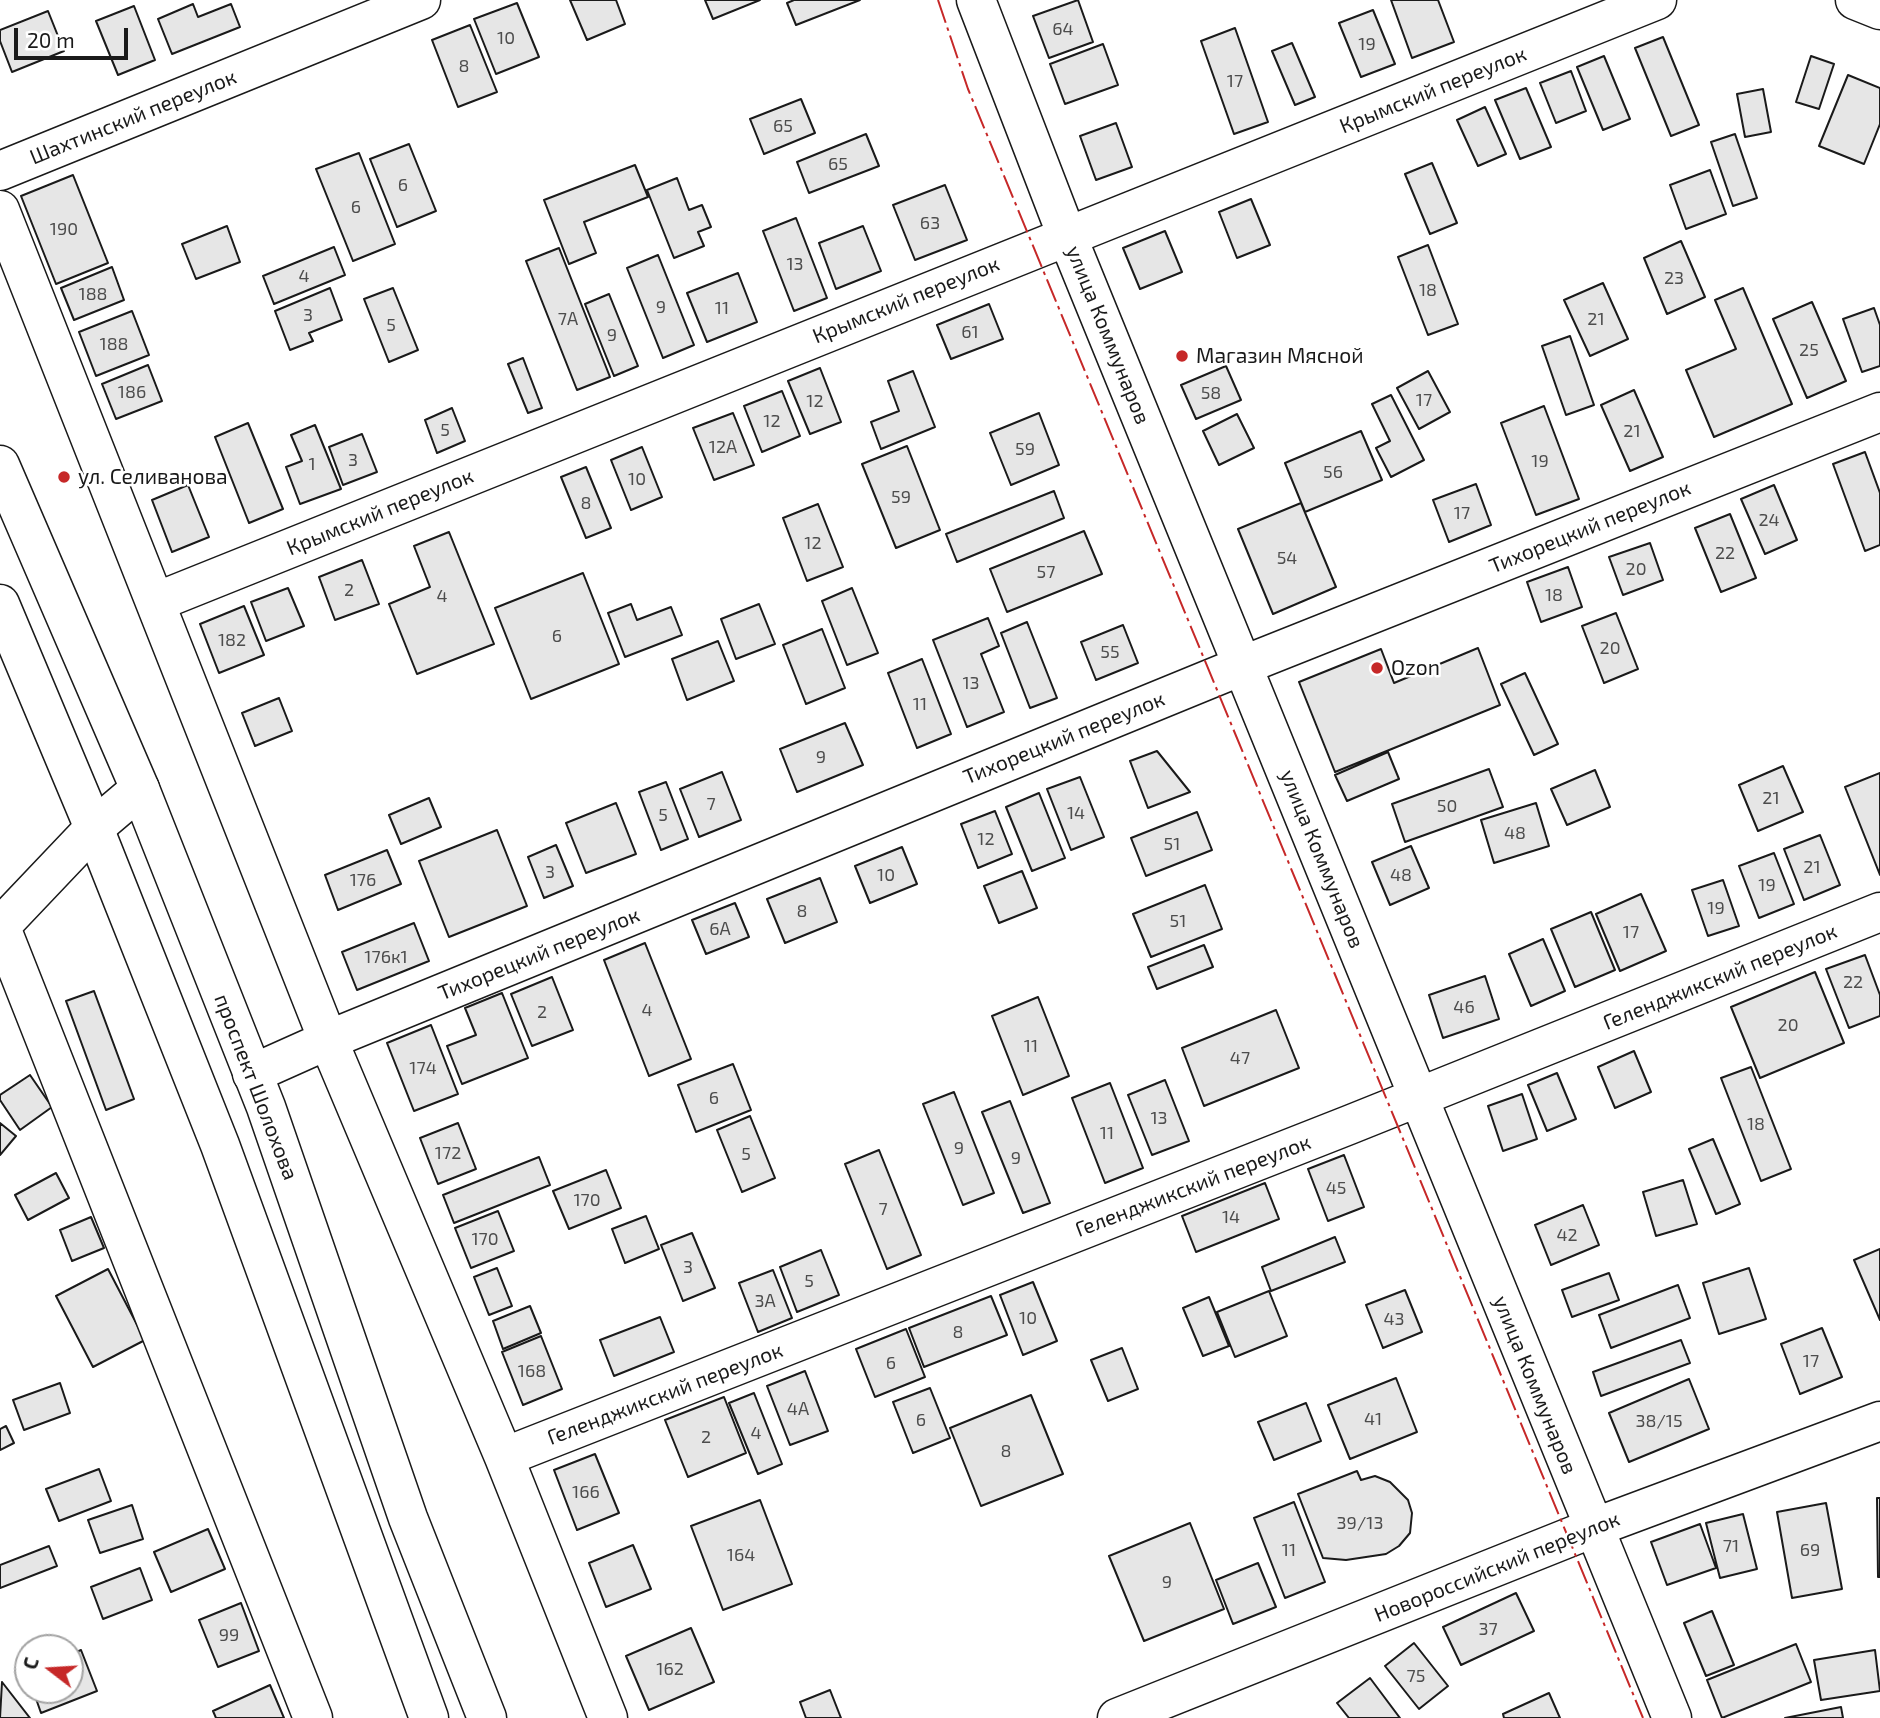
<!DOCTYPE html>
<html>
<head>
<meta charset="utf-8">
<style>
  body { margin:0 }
  #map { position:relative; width:1880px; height:1718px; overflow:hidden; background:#fff; font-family:"Exo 2",sans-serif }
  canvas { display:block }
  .north { position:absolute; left:14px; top:1634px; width:70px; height:70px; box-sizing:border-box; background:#fff; border:2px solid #a3a3a3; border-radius:50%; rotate:287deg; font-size:19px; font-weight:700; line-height:28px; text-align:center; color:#1a1a1a }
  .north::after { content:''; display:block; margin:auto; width:24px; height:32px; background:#c62828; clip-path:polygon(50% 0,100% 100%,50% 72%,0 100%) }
  .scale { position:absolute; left:14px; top:28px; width:114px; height:32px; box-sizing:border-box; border:4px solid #1a1a1a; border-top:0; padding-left:9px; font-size:21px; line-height:24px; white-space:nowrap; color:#1a1a1a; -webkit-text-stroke:5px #fff; paint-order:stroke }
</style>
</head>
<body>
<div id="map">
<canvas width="1880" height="1718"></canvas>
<div class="north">С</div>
<div class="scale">20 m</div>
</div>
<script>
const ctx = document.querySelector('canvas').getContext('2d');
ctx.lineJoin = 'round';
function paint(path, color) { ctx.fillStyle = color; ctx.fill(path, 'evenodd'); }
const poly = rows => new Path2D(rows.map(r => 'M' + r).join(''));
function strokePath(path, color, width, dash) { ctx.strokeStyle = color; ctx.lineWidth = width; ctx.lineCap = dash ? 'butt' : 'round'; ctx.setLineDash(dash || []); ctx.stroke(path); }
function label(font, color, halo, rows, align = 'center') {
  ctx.font = font + ' "Exo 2",sans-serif'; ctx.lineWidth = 5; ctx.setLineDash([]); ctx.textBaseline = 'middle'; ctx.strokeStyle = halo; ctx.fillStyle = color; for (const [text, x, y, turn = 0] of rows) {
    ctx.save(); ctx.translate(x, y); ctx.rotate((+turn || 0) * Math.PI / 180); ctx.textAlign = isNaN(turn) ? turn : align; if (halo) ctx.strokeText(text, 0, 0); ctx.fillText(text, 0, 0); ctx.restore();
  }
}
const building = poly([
  [570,0,616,0,625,24,587,40,570,0],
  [705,0,760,0,713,19,705,0],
  [794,0,860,0,796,25,787,3,794,0],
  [1078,0,1093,42,1049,58,1033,16,1078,0],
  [1391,0,1438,0,1454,42,1412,58,1391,0],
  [517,3,539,57,496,74,474,19,517,3],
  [193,4,198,17,231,4,240,27,172,54,158,19,193,4],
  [134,6,155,60,118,75,96,21,134,6],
  [1373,10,1395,64,1361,77,1339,23,1373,10],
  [48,11,64,51,12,72,0,41,0,30,48,11],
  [470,25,497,92,458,107,432,40,470,25],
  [1235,28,1268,122,1234,134,1201,41,1235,28],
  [1663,37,1699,125,1671,136,1635,48,1663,37],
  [1292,43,1315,97,1295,105,1272,51,1292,43],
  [1103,44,1118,85,1065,104,1050,64,1103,44],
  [1604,56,1630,119,1603,130,1577,67,1604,56],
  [1811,56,1834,64,1819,109,1796,102,1811,56],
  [1571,71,1586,111,1556,123,1540,83,1571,71],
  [1848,75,1880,88,1880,124,1864,164,1819,146,1848,75],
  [1526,88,1551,147,1520,159,1495,100,1526,88],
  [1763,89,1771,132,1745,137,1737,94,1763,89],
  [801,99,815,133,764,154,750,119,801,99],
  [1485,107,1506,154,1478,166,1457,120,1485,107],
  [1116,123,1132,167,1096,180,1080,136,1116,123],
  [866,134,879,166,809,193,797,162,866,134],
  [1735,134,1757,198,1733,206,1711,142,1735,134],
  [409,144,436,211,397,227,370,159,409,144],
  [359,153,395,244,353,261,316,169,359,153],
  [1432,163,1457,223,1430,234,1405,174,1432,163],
  [635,165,648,197,584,222,596,253,569,264,544,200,635,165],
  [1710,170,1726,214,1686,229,1670,185,1710,170],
  [73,175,108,263,56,284,21,196,73,175],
  [677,178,689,210,702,205,711,227,698,232,704,246,674,258,647,190,677,178],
  [945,185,967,240,915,260,893,205,945,185],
  [1251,199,1270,245,1237,258,1219,212,1251,199],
  [796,218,827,298,794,311,763,231,796,218],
  [227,226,240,262,196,279,182,244,227,226],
  [863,226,881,271,836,289,819,243,863,226],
  [1165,231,1182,272,1140,289,1123,248,1165,231],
  [1681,241,1705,297,1667,314,1644,258,1681,241],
  [1428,245,1458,324,1428,335,1398,257,1428,245],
  [334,247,345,275,274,304,263,276,334,247],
  [559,248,610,377,577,390,526,261,559,248],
  [658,255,694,345,663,358,627,268,658,255],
  [112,267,124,300,74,320,61,288,112,267],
  [738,273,757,322,707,342,687,293,738,273],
  [1603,283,1628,339,1590,356,1564,300,1603,283],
  [330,288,342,320,309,333,313,341,290,350,275,311,330,288],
  [393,288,418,350,389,362,364,299,393,288],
  [1743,288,1792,404,1714,437,1686,370,1736,349,1715,300,1743,288],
  [609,294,638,366,614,376,585,304,609,294],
  [1812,302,1846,381,1807,398,1773,319,1812,302],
  [989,304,1003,339,951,359,937,325,989,304],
  [1874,308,1880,325,1880,366,1862,372,1843,319,1874,308],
  [132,311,149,355,96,376,79,332,132,311],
  [1570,336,1594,405,1566,415,1542,346,1570,336],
  [523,358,542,408,528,413,508,364,523,358],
  [148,365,162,401,116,419,102,384,148,365],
  [1226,366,1241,400,1196,419,1181,385,1226,366],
  [820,368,841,422,810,434,788,381,820,368],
  [913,371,935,427,881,449,871,422,899,411,888,381,913,371],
  [1428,371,1450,412,1419,429,1397,388,1428,371],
  [1634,390,1663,457,1630,471,1601,405,1634,390],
  [782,391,800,436,762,452,744,406,782,391],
  [1391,395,1424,460,1391,477,1376,448,1390,441,1372,404,1391,395],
  [1544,406,1579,499,1536,515,1501,423,1544,406],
  [452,408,465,441,437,453,425,420,452,408],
  [733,413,754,465,714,480,693,428,733,413],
  [1039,413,1059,465,1011,485,990,433,1039,413],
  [1237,414,1254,448,1219,465,1203,431,1237,414],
  [248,423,283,509,249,523,215,437,248,423],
  [315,425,341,489,300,504,286,467,302,461,291,435,315,425],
  [1361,431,1382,480,1305,512,1285,463,1361,431],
  [362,434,377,472,343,485,329,447,362,434],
  [907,446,940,530,896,548,862,464,907,446],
  [642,447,662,497,631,510,611,460,642,447],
  [1865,452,1880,493,1880,545,1865,551,1833,464,1865,452],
  [586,467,611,528,586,538,561,477,586,467],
  [1476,484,1491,525,1449,542,1433,500,1476,484],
  [188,485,209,537,172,552,152,500,188,485],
  [1774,485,1797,540,1765,554,1741,499,1774,485],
  [1054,491,1064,518,957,562,946,534,1054,491],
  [1301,503,1336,587,1273,614,1238,529,1301,503],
  [818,504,843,567,807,581,783,518,818,504],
  [1730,514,1756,578,1721,592,1695,528,1730,514],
  [1084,531,1102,574,1007,612,990,569,1084,531],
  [449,532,494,644,417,674,389,604,430,587,414,546,449,532],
  [1650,543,1663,580,1623,595,1609,557,1650,543],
  [362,560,379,604,335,620,319,577,362,560],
  [1568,567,1582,607,1541,622,1527,582,1568,567],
  [583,573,619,664,531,699,495,608,583,573],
  [288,588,304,626,266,641,251,602,288,588],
  [852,588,878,653,847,665,822,601,852,588],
  [631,604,637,620,671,607,682,635,625,657,608,613,631,604],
  [759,604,775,644,736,659,721,619,759,604],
  [244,606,264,655,219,673,200,624,244,606],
  [1616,613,1638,669,1604,683,1582,626,1616,613],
  [988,618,999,646,981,654,1004,712,967,727,933,640,988,618],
  [1027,622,1057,698,1030,708,1001,633,1027,622],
  [1123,625,1138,663,1096,680,1081,642,1123,625],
  [822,629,845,688,806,704,783,645,822,629],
  [718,641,734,681,687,700,672,659,718,641],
  [1478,648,1500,705,1335,772,1299,682,1381,649,1394,683,1478,648],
  [922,659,951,734,917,748,888,673,922,659],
  [1525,673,1558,744,1534,755,1501,684,1525,673],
  [279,698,292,731,255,746,242,713,279,698],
  [845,723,863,765,797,792,780,749,845,723],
  [1157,751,1190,792,1148,808,1130,761,1157,751],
  [1388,752,1399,779,1347,801,1335,775,1388,752],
  [1783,766,1803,812,1758,831,1739,785,1783,766],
  [1489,769,1503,807,1405,842,1392,804,1489,769],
  [1595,770,1610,807,1567,825,1551,789,1595,770],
  [722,772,741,820,699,837,680,789,722,772],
  [1880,773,1880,875,1845,787,1880,773],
  [1080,777,1104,837,1071,850,1047,789,1080,777],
  [666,782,688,839,661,850,639,792,666,782],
  [1039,793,1065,858,1032,871,1006,807,1039,793],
  [429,798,441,827,401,844,389,815,429,798],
  [616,803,636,854,586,873,566,823,616,803],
  [1536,803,1549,846,1494,863,1481,820,1536,803],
  [995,811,1012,854,978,868,961,824,995,811],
  [1197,812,1212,850,1146,876,1131,838,1197,812],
  [497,830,527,906,449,937,419,861,497,830],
  [1820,835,1840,885,1804,900,1784,849,1820,835],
  [556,845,573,886,544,898,528,857,556,845],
  [1411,846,1429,888,1390,905,1372,862,1411,846],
  [902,847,917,884,870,903,855,866,902,847],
  [387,850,401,884,338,910,325,875,387,850],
  [1774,853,1794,904,1759,918,1739,866,1774,853],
  [1022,871,1037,908,999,923,984,886,1022,871],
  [820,878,837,922,785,943,767,899,820,878],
  [1723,880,1739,926,1708,936,1692,890,1723,880],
  [1205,885,1222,929,1151,957,1133,914,1205,885],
  [1641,894,1666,951,1620,971,1596,914,1641,894],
  [735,903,749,937,706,954,692,920,735,903],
  [1591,912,1615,970,1575,987,1551,929,1591,912],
  [414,923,429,961,357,990,342,952,414,923],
  [1543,939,1565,991,1531,1006,1509,954,1543,939],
  [645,943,691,1059,649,1076,604,960,645,943],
  [1204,945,1213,967,1157,989,1148,967,1204,945],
  [1865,955,1880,995,1880,1016,1849,1028,1826,969,1865,955],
  [1815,972,1844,1043,1760,1078,1731,1007,1815,972],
  [1485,976,1499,1019,1443,1038,1429,995,1485,976],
  [552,977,573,1030,532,1046,511,994,552,977],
  [94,991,134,1099,106,1110,66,1001,94,991],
  [502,993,528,1058,462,1084,447,1046,476,1035,465,1008,502,993],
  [1038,997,1069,1076,1023,1095,992,1016,1038,997],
  [1276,1010,1299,1068,1204,1106,1182,1048,1276,1010],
  [431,1025,458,1094,414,1111,387,1043,431,1025],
  [1634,1051,1651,1092,1615,1108,1598,1067,1634,1051],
  [733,1064,751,1110,696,1132,678,1085,733,1064],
  [1751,1067,1791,1169,1761,1181,1721,1078,1751,1067],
  [1557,1073,1576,1119,1547,1131,1528,1085,1557,1073],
  [30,1075,52,1107,20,1130,0,1100,0,1095,30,1075],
  [1165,1080,1189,1141,1152,1155,1128,1095,1165,1080],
  [1110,1083,1143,1168,1105,1183,1072,1098,1110,1083],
  [954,1092,994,1193,963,1205,923,1104,954,1092],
  [1522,1094,1537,1139,1503,1151,1488,1106,1522,1094],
  [1010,1101,1050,1203,1023,1213,982,1112,1010,1101],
  [750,1116,775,1178,742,1192,717,1130,750,1116],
  [0,1123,16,1136,0,1155,0,1123],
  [458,1123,476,1169,438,1184,420,1138,458,1123],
  [1713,1139,1740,1204,1716,1214,1689,1149,1713,1139],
  [879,1150,921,1255,887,1269,845,1164,879,1150],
  [1344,1155,1364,1207,1328,1221,1308,1169,1344,1155],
  [539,1157,550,1185,454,1223,443,1195,539,1157],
  [606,1170,621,1208,569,1229,553,1191,606,1170],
  [56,1173,69,1198,28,1220,15,1195,56,1173],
  [1683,1180,1697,1224,1656,1236,1643,1192,1683,1180],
  [1265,1183,1279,1219,1196,1252,1182,1216,1265,1183],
  [1583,1205,1599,1245,1551,1265,1535,1225,1583,1205],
  [498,1211,514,1251,471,1268,455,1228,498,1211],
  [646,1216,659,1249,625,1263,612,1229,646,1216],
  [91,1217,104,1248,72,1261,60,1230,91,1217],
  [692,1233,715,1288,683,1301,661,1245,692,1233],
  [1335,1237,1345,1262,1271,1291,1262,1267,1335,1237],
  [1880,1249,1880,1320,1854,1260,1880,1249],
  [821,1250,839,1295,797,1312,780,1267,821,1250],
  [497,1268,512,1306,489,1315,474,1277,497,1268],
  [1749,1268,1766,1319,1719,1334,1703,1283,1749,1268],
  [108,1269,145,1340,93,1367,56,1296,108,1269],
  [773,1270,792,1318,758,1332,739,1283,773,1270],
  [1609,1273,1619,1300,1572,1317,1562,1290,1609,1273],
  [1033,1282,1057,1341,1023,1355,1000,1295,1033,1282],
  [1678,1285,1690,1318,1611,1348,1599,1315,1678,1285],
  [1405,1290,1422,1332,1383,1348,1366,1305,1405,1290],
  [1269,1291,1287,1336,1235,1357,1217,1312,1269,1291],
  [991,1296,1007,1335,924,1367,909,1328,991,1296],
  [1209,1297,1229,1346,1203,1356,1183,1308,1209,1297],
  [530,1306,541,1333,503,1349,493,1321,530,1306],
  [660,1317,674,1352,614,1376,600,1340,660,1317],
  [1822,1328,1842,1377,1800,1394,1781,1344,1822,1328],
  [906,1329,925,1377,875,1397,856,1349,906,1329],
  [541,1336,562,1389,523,1405,502,1352,541,1336],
  [1681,1340,1690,1363,1601,1396,1593,1372,1681,1340],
  [1122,1348,1138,1389,1108,1401,1091,1360,1122,1348],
  [805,1371,828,1431,790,1445,767,1386,805,1371],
  [1396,1378,1417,1432,1350,1459,1328,1405,1396,1378],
  [1689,1379,1709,1429,1629,1462,1609,1413,1689,1379],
  [60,1383,70,1413,24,1430,13,1400,60,1383],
  [930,1388,950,1438,913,1453,893,1402,930,1388],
  [754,1393,782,1464,758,1474,729,1403,754,1393],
  [1031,1395,1063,1474,981,1506,950,1428,1031,1395],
  [724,1397,746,1453,688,1477,665,1420,724,1397],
  [1306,1403,1321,1441,1274,1460,1258,1422,1306,1403],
  [6,1426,14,1443,0,1450,0,1429,6,1426],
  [595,1454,619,1513,577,1530,554,1470,595,1454],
  [99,1469,111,1501,59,1521,46,1489,99,1469],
  [1357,1471,1361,1480,1375,1476,1390,1482,1408,1500,1412,1513,1410,1533,1399,1546,1386,1554,1346,1560,1323,1558,1298,1494,1357,1471],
  [1877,1498,1880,1498,1880,1577,1878,1577,1877,1498],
  [760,1500,792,1584,723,1610,691,1526,760,1500],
  [1294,1502,1325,1582,1285,1598,1254,1518,1294,1502],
  [1826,1503,1842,1589,1792,1598,1777,1512,1826,1503],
  [132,1505,143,1539,100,1553,88,1520,132,1505],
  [1743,1514,1757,1569,1720,1578,1706,1523,1743,1514],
  [1190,1523,1224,1609,1144,1641,1109,1556,1190,1523],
  [1700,1524,1716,1568,1667,1585,1651,1542,1700,1524],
  [208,1529,225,1569,171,1592,154,1552,208,1529],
  [633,1545,651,1589,606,1607,589,1563,633,1545],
  [49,1546,57,1566,0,1588,0,1565,49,1546],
  [1258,1563,1276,1607,1233,1624,1216,1580,1258,1563],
  [140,1568,152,1600,103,1619,91,1587,140,1568],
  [1516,1593,1534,1631,1461,1665,1443,1627,1516,1593],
  [241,1603,259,1651,218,1667,199,1620,241,1603],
  [1712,1611,1734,1665,1706,1676,1684,1623,1712,1611],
  [691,1628,714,1682,649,1710,626,1656,691,1628],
  [1414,1643,1448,1686,1419,1709,1385,1666,1414,1643],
  [1796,1644,1811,1682,1722,1718,1707,1680,1796,1644],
  [81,1650,97,1691,41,1713,33,1690,70,1690,70,1655,81,1650],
  [1875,1650,1880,1691,1821,1700,1814,1660,1875,1650],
  [1370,1678,1400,1718,1349,1718,1337,1703,1370,1678],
  [2,1682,30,1718,0,1718,2,1682],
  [270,1685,284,1718,216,1718,213,1711,270,1685],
  [830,1690,841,1718,806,1718,800,1702,830,1690],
  [1549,1693,1560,1718,1504,1718,1503,1714,1549,1693],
  [1841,1707,1843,1718,1785,1718,1841,1707]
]);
paint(building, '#e6e6e6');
strokePath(building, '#1a1a1a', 2);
const minor = poly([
  [976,0,1067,236,1672,1718],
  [1855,0,1880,10],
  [0,171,421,0],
  [0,210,328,1040,504,1457,608,1718],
  [156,602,1657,0],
  [0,925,313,1718],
  [0,927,94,828,140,789],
  [252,1074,328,1040,1244,665,1880,412],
  [504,1457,1349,1125,1880,912],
  [1117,1718,1593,1528,1880,1421]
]);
const major = poly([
  [0,465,140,789,266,1107,408,1518,487,1718],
  [0,604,94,828,220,1145,429,1718]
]);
strokePath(minor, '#1a1a1a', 41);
strokePath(major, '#1a1a1a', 41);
strokePath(minor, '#fff', 38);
strokePath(major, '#fff', 38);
strokePath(poly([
  [938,0,968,89,1643,1718]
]), '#c62828', 2, [24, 5, 3.5, 5]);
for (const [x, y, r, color] of [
  [1182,356,7,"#c62828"],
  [64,477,7,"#c62828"],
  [1377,668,7,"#c62828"]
]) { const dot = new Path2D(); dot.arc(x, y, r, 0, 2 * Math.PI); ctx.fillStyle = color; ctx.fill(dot); strokePath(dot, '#fff', 2.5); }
label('18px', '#4d4d4d', null, [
  ["64",1063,29],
  ["10",506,38],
  ["19",1367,44],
  ["8",464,66],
  ["17",1235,81],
  ["65",783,126],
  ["65",838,164],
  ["6",403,185],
  ["6",356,207],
  ["63",930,223],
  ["190",64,229],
  ["13",795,264],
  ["4",304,276],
  ["23",1674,278],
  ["18",1428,290],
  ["188",93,294],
  ["9",661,307],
  ["11",722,308],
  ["3",308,315],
  ["7А",568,319],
  ["21",1596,319],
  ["5",391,325],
  ["61",970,332],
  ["9",612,335],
  ["188",114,344],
  ["25",1809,350],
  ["186",132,392],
  ["58",1211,393],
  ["17",1424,400],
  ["12",815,401],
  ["12",772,421],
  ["5",445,430],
  ["21",1632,431],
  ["12А",723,447],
  ["59",1025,449],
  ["3",353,460],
  ["19",1540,461],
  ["1",312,464],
  ["56",1333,472],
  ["10",637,479],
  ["59",901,497],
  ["8",586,503],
  ["17",1462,513],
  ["24",1769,520],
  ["12",813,543],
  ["22",1725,553],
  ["54",1287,558],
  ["20",1636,569],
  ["57",1046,572],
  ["2",349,590],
  ["18",1554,595],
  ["4",442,596],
  ["6",557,636],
  ["182",232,640],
  ["20",1610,648],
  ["55",1110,652],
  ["13",971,683],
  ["11",920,704],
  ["9",821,757],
  ["21",1771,798],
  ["7",711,804],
  ["50",1447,806],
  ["14",1076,813],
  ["5",663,815],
  ["48",1515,833],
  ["12",986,839],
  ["51",1172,844],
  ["21",1812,867],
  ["3",550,872],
  ["10",886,875],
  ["48",1401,875],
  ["176",363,880],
  ["19",1767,885],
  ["19",1716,908],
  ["8",802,911],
  ["51",1178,921],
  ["6А",720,929],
  ["17",1631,932],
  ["176к1",386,957],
  ["22",1853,982],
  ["46",1464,1007],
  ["4",647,1010],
  ["2",542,1012],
  ["20",1788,1025],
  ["11",1031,1046],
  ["47",1240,1058],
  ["174",423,1068],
  ["6",714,1098],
  ["13",1159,1118],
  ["18",1756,1124],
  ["11",1107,1133],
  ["9",959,1148],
  ["172",448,1153],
  ["5",746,1154],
  ["9",1016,1158],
  ["45",1336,1188],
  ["170",587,1200],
  ["7",883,1209],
  ["14",1231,1217],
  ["42",1567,1235],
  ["170",485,1239],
  ["3",688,1267],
  ["5",809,1281],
  ["3А",765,1301],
  ["10",1028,1318],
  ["43",1394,1319],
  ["8",958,1332],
  ["17",1811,1361],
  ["6",891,1363],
  ["168",532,1371],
  ["4А",798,1409],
  ["41",1373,1419],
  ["6",921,1420],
  ["38/15",1659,1421],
  ["4",756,1433],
  ["2",706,1437],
  ["8",1006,1451],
  ["166",586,1492],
  ["39/13",1360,1523],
  ["71",1731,1546],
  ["11",1289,1550],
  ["69",1810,1550],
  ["164",741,1555],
  ["9",1167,1582],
  ["37",1488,1629],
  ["99",229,1635],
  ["162",670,1669],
  ["75",1416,1676]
]);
label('21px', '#1a1a1a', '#fff', [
  ["Крымский переулок",1433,90,-22],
  ["Шахтинский переулок",133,117,-22],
  ["Крымский переулок",906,300,-22],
  ["улица Коммунаров",1108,335,68],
  ["Крымский переулок",380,512,-22],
  ["Тихорецкий переулок",1590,527,-22],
  ["Тихорецкий переулок",1064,738,-22],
  ["улица Коммунаров",1322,859,68],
  ["Тихорецкий переулок",539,954,-22],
  ["Геленджикский переулок",1720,977,-22],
  ["проспект Шолохова",256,1087,69],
  ["Геленджикский переулок",1193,1186,-21],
  ["улица Коммунаров",1535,1385,68],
  ["Геленджикский переулок",665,1394,-21],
  ["Новороссийский переулок",1497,1567,-22]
]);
label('21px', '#1a1a1a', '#fff', [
  ["Магазин Мясной",1196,356],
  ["ул. Селиванова",78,477],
  ["Ozon",1391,668]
], 'left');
</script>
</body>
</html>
